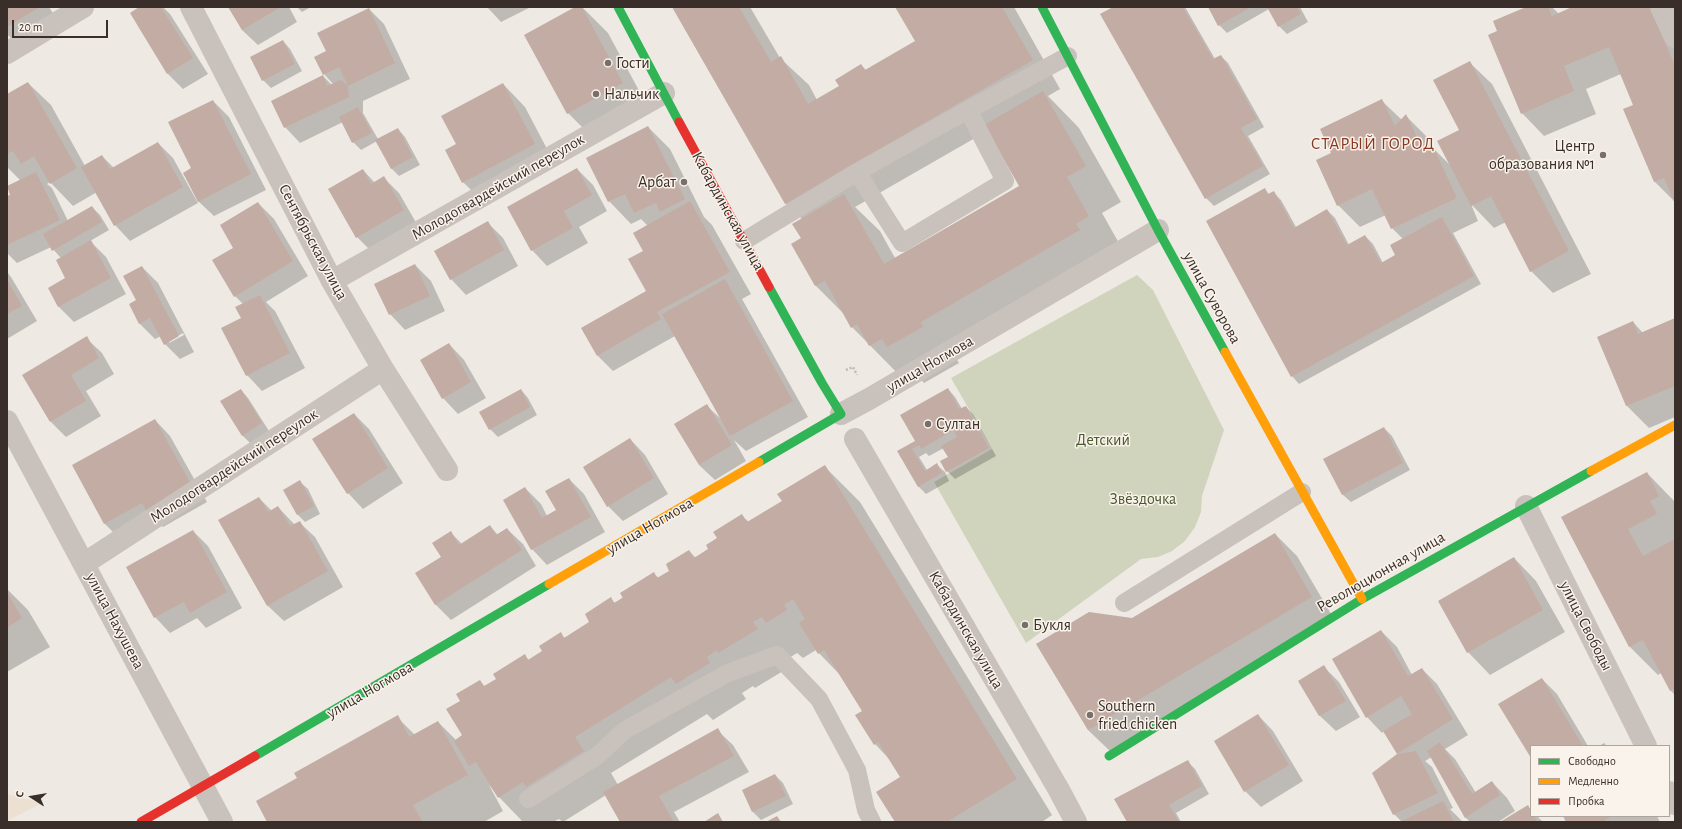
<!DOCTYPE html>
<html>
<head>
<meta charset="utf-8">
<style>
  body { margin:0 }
  #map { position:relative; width:1682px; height:829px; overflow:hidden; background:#eee9e3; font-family:"Alegreya Sans",sans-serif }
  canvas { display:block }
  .frame { position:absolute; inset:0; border:8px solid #392e29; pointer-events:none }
  .legend { position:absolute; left:1530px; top:745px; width:140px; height:72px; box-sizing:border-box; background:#faf3eb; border:1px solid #ada49d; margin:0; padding:5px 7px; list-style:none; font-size:12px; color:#392e29 }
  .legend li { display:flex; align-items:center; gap:8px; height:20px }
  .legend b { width:20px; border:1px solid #ada49d }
  .north { position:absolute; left:12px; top:777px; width:40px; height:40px; -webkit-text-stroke:3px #faf3eb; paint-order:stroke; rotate:282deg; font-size:11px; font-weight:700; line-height:16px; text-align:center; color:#392e29 }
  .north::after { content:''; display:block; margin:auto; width:14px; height:18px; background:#392e29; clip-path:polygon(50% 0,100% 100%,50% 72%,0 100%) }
  .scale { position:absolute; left:12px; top:20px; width:96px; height:18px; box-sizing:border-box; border:2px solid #392e29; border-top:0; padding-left:5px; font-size:12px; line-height:14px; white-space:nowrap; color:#392e29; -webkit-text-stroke:3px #faf3eb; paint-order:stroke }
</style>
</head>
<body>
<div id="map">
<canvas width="1682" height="829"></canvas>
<div class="frame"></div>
<ul class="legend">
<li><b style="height:5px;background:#30b455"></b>Свободно</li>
<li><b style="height:5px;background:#ff9f0a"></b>Медленно</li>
<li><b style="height:5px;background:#e5322d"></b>Пробка</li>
</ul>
<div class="north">С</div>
<div class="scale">20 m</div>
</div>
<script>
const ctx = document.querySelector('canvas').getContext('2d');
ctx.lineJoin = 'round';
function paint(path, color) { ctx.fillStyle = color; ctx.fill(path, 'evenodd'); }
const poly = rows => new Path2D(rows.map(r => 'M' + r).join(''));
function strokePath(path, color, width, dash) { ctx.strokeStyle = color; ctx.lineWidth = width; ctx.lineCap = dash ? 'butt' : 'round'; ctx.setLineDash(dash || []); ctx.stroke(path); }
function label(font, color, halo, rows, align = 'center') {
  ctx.font = font + ' "Alegreya Sans",sans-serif'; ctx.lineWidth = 3; ctx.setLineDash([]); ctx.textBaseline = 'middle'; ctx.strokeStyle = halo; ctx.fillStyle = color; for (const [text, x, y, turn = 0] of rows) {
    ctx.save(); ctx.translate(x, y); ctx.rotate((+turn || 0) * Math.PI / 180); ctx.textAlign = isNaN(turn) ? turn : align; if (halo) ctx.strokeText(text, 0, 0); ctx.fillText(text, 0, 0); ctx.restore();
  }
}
paint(poly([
  [1137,275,1153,290,1224,430,1202,496,1201,512,1195,527,1185,541,1172,551,1158,557,1141,559,1026,643,934,482,992,449,951,378]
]), '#d0d4bd');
paint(poly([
  [7,794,42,803,7,821]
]), '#ece0d2');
paint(poly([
  [7,7,49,7,58,21,18,45,7,34],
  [141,7,163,7,170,14,208,74,183,89,168,74,131,13],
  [229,7,289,7,297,22,258,45,242,30],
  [297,7,311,7,302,12],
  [487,7,531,7,501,22],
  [577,7,582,7,608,33,650,111,596,141,568,113],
  [673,7,750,7,780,58,809,85,817,100,840,87,861,65,866,70,916,42,896,7,1014,7,1060,89,1048,96,1079,128,1121,202,1102,213,1124,252,956,358,959,363,924,383,917,375,906,382,852,327,844,314,816,286,792,244,802,238,802,219,785,203],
  [989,130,1021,186,895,258,880,231,855,207],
  [1115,7,1185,7,1215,59,1221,56,1228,63,1264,127,1248,136,1270,174,1214,206,1206,198,1102,15],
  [1209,7,1300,7,1308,22,1287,34,1279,26,1269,9,1227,33,1219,25],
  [1529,7,1552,7,1559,14,1575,7,1662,7,1675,37,1675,202,1655,182,1624,110,1635,105,1621,74,1586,89,1596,114,1544,136,1522,113,1499,31],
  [369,9,384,24,410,79,363,101,363,113,378,139,398,129,405,137,420,165,399,176,391,168,377,141,361,150,353,142,343,122,300,143,285,127,323,76,332,85,333,84,324,74,327,52],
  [283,41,290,49,302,71,271,88,263,80,251,58],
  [1469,62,1492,84,1591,274,1553,293,1531,271,1506,222,1494,228,1471,204,1478,221,1453,233,1481,284,1299,384,1292,376,1264,189,1270,195,1274,193,1281,200,1296,227,1327,210,1335,218,1349,245,1365,236,1373,244,1383,263,1397,255,1403,239,1392,228,1386,215,1360,227,1338,205,1332,153,1382,101,1402,120,1406,116,1428,138,1433,148,1451,166,1460,130],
  [28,83,51,105,85,166,102,156,114,168,158,143,173,158,198,203,130,241,115,225,97,192,73,206,50,182,47,184,52,188,68,221,92,207,100,215,109,230,90,241,106,257,126,294,74,322,59,307,49,288,67,278,61,258,51,247,17,263,7,253,7,197,12,195,21,181,7,167,7,95],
  [503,84,525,107,556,166,485,204,463,182,458,144],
  [213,101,229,117,266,190,214,216,198,201,192,168],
  [648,127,670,149,704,217,712,225,751,294,742,299,808,417,746,451,734,440,746,461,715,480,699,465,707,406,721,419,675,336,613,371,598,356,582,328,647,292,644,252,648,226,641,219,631,224,609,201],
  [577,169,593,185,607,211,579,227,588,243,547,266,532,250],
  [363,170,375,183,384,178,399,193,418,226,372,252,357,237],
  [258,203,274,219,308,276,266,302,275,311,305,368,262,391,247,375,242,318,243,304,235,296,234,248],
  [487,222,503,238,518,266,466,295,451,279],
  [415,265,431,281,445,311,405,330,390,314],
  [142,267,158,283,194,352,180,359,165,344,161,336,155,339,140,324,130,305,137,300],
  [183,333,184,335,169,343,169,341],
  [7,272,11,277,37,321,7,339],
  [1675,319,1675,417,1649,428,1627,406,1598,337,1633,322,1643,333],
  [86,338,102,353,114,374,86,391,101,416,66,437,51,422],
  [449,344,464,360,486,398,458,414,443,398],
  [948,389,955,397,962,409,966,407,973,414,996,456,955,479,947,471,949,457,944,448,929,456,926,453,919,457,927,470,937,465,945,472,949,481,926,494,918,486,898,451,916,441],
  [241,390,248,398,269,431,250,443,242,435],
  [521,390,528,398,537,415,498,437,490,429],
  [354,414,369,429,403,483,363,509,348,493],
  [155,420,170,436,207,502,163,527,155,519,120,539,104,523],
  [1384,428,1392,436,1410,470,1351,502,1343,495,1324,460],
  [630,439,645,455,668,494,623,521,608,506],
  [824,466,860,502,1052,815,1042,822,896,822,902,778,891,761,875,744,857,715,863,711,842,677,816,650,803,658,797,653,789,658,793,665,755,688,753,686,742,693,746,699,713,720,707,714,611,773,618,785,717,730,733,745,749,772,674,812,680,822,621,822,606,795,563,822,559,819,553,822,523,822,499,797,489,785,503,811,484,822,268,822,257,802,298,779,397,717,415,735,438,722,456,740,464,736,462,701,480,681,485,687,498,679,525,656,529,660,543,651,560,634,565,638,591,622,611,599,615,603,654,574,659,578,671,571,689,551,696,558,710,549,718,538,742,516,749,522,783,501],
  [1647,473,1675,502,1675,695,1671,691,1661,673,1658,675,1630,647,1562,518],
  [569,479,584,494,605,532,547,565,532,549,525,488,541,504,547,516,558,511],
  [300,482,308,489,320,514,305,522,298,515,285,490],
  [259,498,272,511,278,507,295,525,299,522,315,537,343,587,284,621,268,606,220,521],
  [490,526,498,535,507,529,523,544,536,566,451,620,435,604,442,557,451,533,462,544],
  [193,531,208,546,242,608,206,628,197,618,170,633,155,617],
  [1275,534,1297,556,1334,619,1111,752,1088,730,1037,644,1132,619],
  [1514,558,1536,581,1565,632,1490,675,1468,652],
  [7,589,28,610,50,647,7,672],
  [1381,631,1397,647,1412,675,1422,669,1437,684,1468,735,1445,749,1455,759,1476,793,1492,782,1507,798,1515,811,1498,822,1470,822,1466,818,1432,757,1425,761,1432,767,1453,808,1450,809,1463,822,1402,822,1394,814,1398,754,1384,731,1382,733,1367,717],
  [1324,667,1339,682,1360,717,1336,731,1320,716,1300,682],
  [1542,679,1557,694,1588,746,1531,746,1531,756,1500,704],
  [1258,715,1273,731,1303,781,1261,807,1245,791],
  [1604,743,1607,746,1599,746],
  [1187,761,1195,769,1209,794,1176,813,1181,822,1128,822],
  [775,775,783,783,793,804,761,820,753,812,743,791],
  [1528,807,1531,810,1531,816,1537,816,1543,822,1502,822],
  [1564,816,1657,816,1660,822,1568,822]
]), '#0003');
paint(poly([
  [7,7,40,7,7,27],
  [139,7,161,7,193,58,167,74,130,13],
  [228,7,281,7,242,30],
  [575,7,582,7,623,83,567,114,524,35],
  [672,7,739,7,771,62,781,56,808,104,839,86,835,80,861,64,865,70,915,41,895,7,1002,7,1033,60,785,204],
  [1113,7,1183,7,1213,59,1221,55,1257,119,1241,128,1263,166,1205,199,1100,14],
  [1208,7,1251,7,1218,26],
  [1267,7,1297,7,1301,14,1278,27],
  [1526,7,1548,7,1552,16,1572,7,1650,7,1675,66,1675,204,1664,178,1654,182,1623,109,1633,105,1609,47,1564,66,1574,91,1521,114,1488,35,1497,31,1493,21],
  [369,8,395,63,348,86,339,67,323,75,314,57,326,51,317,33],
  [283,40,295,64,262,81,250,57],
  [1470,61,1569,251,1530,272,1491,196,1471,206,1437,141,1459,130,1433,80],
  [323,75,327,86,341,80,348,86,349,97,284,128,271,101],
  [28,82,77,168,50,184,34,156,21,164,13,151,7,154,7,94],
  [503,83,535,144,462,183,445,150,456,144,441,116],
  [1043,91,1086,166,1067,177,1089,216,1076,224,1080,230,921,322,923,327,887,347,882,339,869,346,857,324,851,328,825,281,815,286,791,244,801,238,792,224,844,194,884,264,1019,186,984,125],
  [1382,99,1395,126,1406,114,1423,150,1433,146,1457,198,1391,229,1372,189,1337,206,1316,160,1331,153,1320,129],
  [213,100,251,174,198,202,183,173,191,168,168,122],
  [358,107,372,133,352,143,339,117],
  [648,126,685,199,660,212,656,203,634,213,625,194,608,202,586,158],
  [398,128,413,157,391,169,375,140],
  [158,142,183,187,114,226,81,167,102,155,110,169],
  [577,168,592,195,564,211,573,228,531,251,507,207],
  [363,169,371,184,384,176,404,210,356,238,328,189],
  [36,172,60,220,7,245,7,196,10,195,7,186],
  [1265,188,1268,194,1274,191,1294,228,1327,209,1347,245,1365,235,1381,263,1395,255,1390,245,1442,217,1474,276,1291,377,1206,221],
  [690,201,730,272,657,312,661,319,597,356,581,328,646,291,628,259,643,251,633,233],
  [258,202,293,261,234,297,212,260,233,248,220,225],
  [92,206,102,222,52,251,43,234],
  [488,221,504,250,450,280,434,251],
  [91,240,111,278,58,307,48,288,65,278,56,260],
  [415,264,430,296,389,315,374,284],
  [142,266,179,336,164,345,150,318,139,324,129,304,136,300,123,276],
  [7,279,22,306,7,314],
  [725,279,793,401,730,436,662,314],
  [260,295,290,353,246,376,221,328,241,318,235,307],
  [1675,318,1675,386,1626,406,1597,337,1633,321,1638,334],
  [87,336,99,358,71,375,86,401,50,422,22,375],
  [449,343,471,382,442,399,420,360],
  [948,388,959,409,966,406,989,448,946,472,940,461,948,457,941,446,957,437,954,430,921,449,919,445,912,449,925,471,937,463,942,473,918,487,897,451,915,441,900,415],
  [241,389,262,423,242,436,220,401],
  [521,389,530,407,489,430,479,412],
  [707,404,732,445,699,465,674,424],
  [354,413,388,468,347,494,312,439],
  [155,419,192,486,147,512,142,503,104,524,72,465],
  [1384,427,1403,463,1342,495,1323,459],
  [630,438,654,478,607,507,583,467],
  [825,465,1017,779,947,822,895,822,876,792,900,777,878,742,874,745,855,715,862,711,824,650,818,654,799,623,805,619,793,599,784,605,787,610,766,623,762,617,753,622,758,629,718,653,717,650,707,657,710,663,676,684,671,677,575,737,584,751,526,787,523,782,498,798,476,762,469,766,454,741,462,735,446,709,460,701,456,694,480,680,484,686,496,679,493,674,525,654,528,660,542,651,539,646,561,632,564,638,589,622,585,614,611,597,614,603,623,598,620,593,654,572,657,578,669,571,666,564,689,550,694,558,708,549,706,545,717,538,713,532,742,514,747,522,782,501,777,494],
  [1647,472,1659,496,1650,501,1657,514,1628,529,1643,556,1675,539,1675,688,1670,691,1643,640,1629,647,1561,517],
  [569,478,591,517,531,550,503,500,525,487,542,518,556,510,545,491],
  [300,480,314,506,297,515,283,490],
  [259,497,268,512,278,506,290,526,300,521,328,571,267,606,218,520],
  [490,525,496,535,507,528,522,550,435,605,415,573,441,557,432,543,451,531,459,545],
  [193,530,227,592,190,613,184,602,154,618,126,567],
  [1275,533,1312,597,1088,730,1036,644,1089,612,1132,618],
  [1514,557,1543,610,1467,653,1438,601],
  [7,592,22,618,7,628],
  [1381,630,1408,676,1422,668,1453,719,1397,754,1383,731,1412,714,1401,696,1366,718,1332,659],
  [1324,665,1346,701,1319,716,1298,681],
  [1542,678,1583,746,1531,746,1531,758,1498,704],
  [1258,714,1289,765,1244,792,1214,741],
  [398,715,409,737,438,721,468,775,413,805,422,821,267,822,256,801,297,778,294,773],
  [718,728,734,756,659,796,674,822,620,822,603,792],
  [1440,742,1472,794,1492,781,1500,795,1465,818,1427,751],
  [1416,751,1438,793,1393,815,1372,773,1397,754],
  [1188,760,1202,786,1169,805,1179,822,1127,822,1114,799],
  [775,774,786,796,752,812,742,790],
  [1443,801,1454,822,1400,822],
  [1528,805,1531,811,1531,816,1534,816,1537,822,1500,822],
  [718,813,723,822,704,822],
  [777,816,781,822,766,822],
  [1563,816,1612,816,1602,822,1566,822]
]), '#c2aca4');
strokePath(poly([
  [846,370,853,367,857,375]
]), '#c1b9b4', 2.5, [2, 2]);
strokePath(poly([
  [968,110,857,172,902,243,1005,181,968,110,1068,56],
  [744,241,857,172],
  [1124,603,1302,492],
  [528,799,597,756,625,730,728,673,777,655,819,699,857,770,866,810,872,822]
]), '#c8c1bc', 18);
strokePath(poly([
  [191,7,332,281,383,369,447,470],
  [1661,7,1675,37],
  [7,53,83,7],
  [332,281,664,93],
  [841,414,869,399,1158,230],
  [7,421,222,822],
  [855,439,1059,790,1076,822],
  [1526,506,1646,746],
  [85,563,383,369],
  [1669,792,1675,804]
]), '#c8c1bc', 22);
strokePath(poly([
  [618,7,679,122],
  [1042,7,1158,230,1225,352],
  [759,462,841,414,822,383,769,287],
  [255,756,549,584],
  [1109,756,1362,599,1591,471]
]), '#30b455', 9);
strokePath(poly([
  [1225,352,1362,599],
  [1591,471,1675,425],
  [549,584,759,462]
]), '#ff9f0a', 9);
strokePath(poly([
  [679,122,769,287],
  [141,822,255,756]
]), '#e5322d', 9);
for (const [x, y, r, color] of [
  [608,63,4,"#786f6a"],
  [596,94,4,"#786f6a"],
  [1603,155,4,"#786f6a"],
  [684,182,4,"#786f6a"],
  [928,424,4,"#786f6a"],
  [1025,625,4,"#786f6a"],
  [1090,715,4,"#786f6a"]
]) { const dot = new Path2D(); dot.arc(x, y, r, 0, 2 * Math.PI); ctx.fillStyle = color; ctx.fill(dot); strokePath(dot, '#faf3eb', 1.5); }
label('16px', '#392e29', '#faf3eb', [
  ["Гости",616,63],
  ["Нальчик",604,94],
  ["Центр",1595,146,"right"],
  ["образования №1",1595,164,"right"],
  ["Арбат",676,182,"right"],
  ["Султан",936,424],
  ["Букля",1033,625],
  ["Southern",1098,706],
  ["fried chicken",1098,724]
], 'left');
label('16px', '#392e29', '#faf3eb', [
  ["Молодогвардейский переулок",498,187,-30],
  ["Кабардинская улица",728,211,61],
  ["Сентябрьская улица",313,242,62],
  ["улица Суворова",1212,298,61],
  ["улица Ногмова",930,364,-30],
  ["Молодогвардейский переулок",234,466,-33],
  ["улица Ногмова",650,526,-30],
  ["Революционная улица",1381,572,-30],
  ["улица Нахушева",115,621,62],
  ["улица Свободы",1586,626,63],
  ["Кабардинская улица",966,630,60],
  ["улица Ногмова",370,690,-30]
]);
label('16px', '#49582d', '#faf3eb', [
  ["Детский",1103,440],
  ["Звёздочка",1143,499]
]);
ctx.letterSpacing = '1px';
label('17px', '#893721', '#faf3eb', [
  ["СТАРЫЙ ГОРОД",1373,144]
]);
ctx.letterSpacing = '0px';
</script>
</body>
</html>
